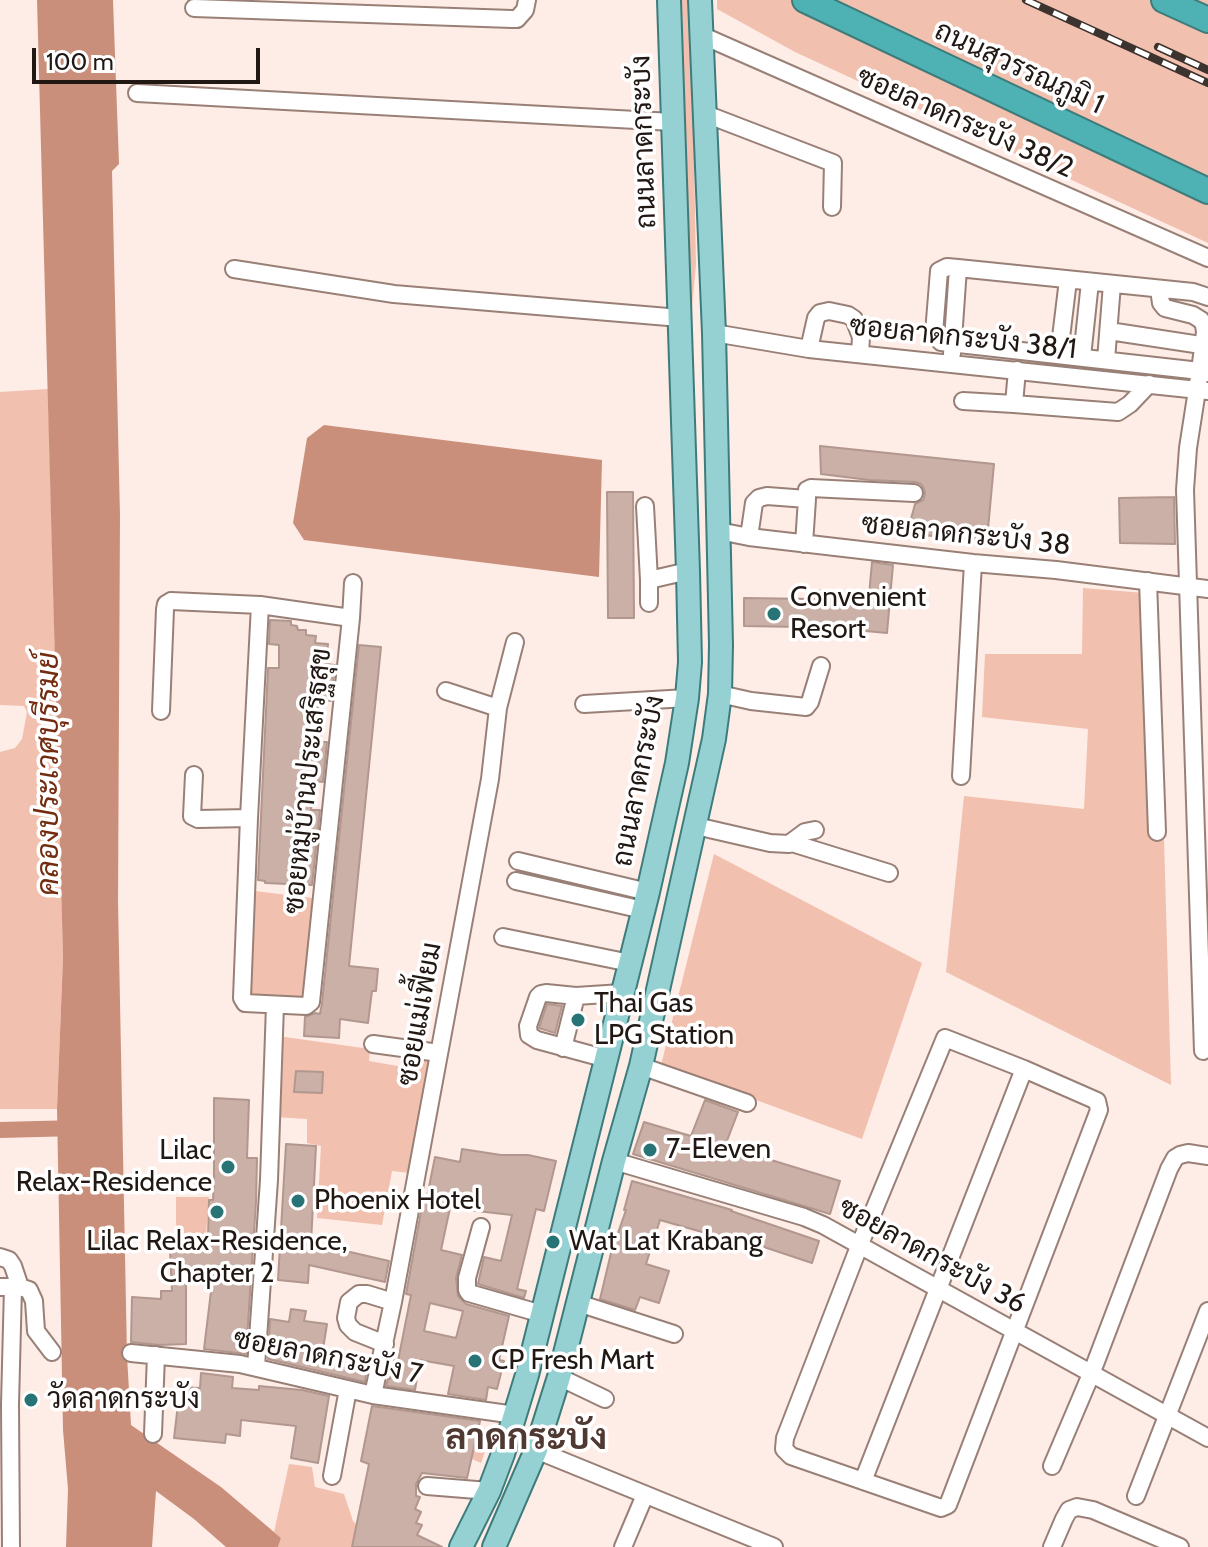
<!DOCTYPE html>
<html>
<head>
<meta charset="utf-8">
<style>
  body { margin:0 }
  #map { position:relative; width:1208px; height:1547px; overflow:hidden; background:#feece6; font-family:Cabin,sans-serif }
  canvas { display:block }
  .scale { position:absolute; left:32px; top:48px; width:228px; height:36px; box-sizing:border-box; border:4px solid #211814; border-top:0; padding-left:10px; font-size:24px; line-height:28px; white-space:nowrap; color:#211814; -webkit-text-stroke:6px #fff; paint-order:stroke }
</style>
</head>
<body>
<div id="map">
<canvas width="1208" height="1547"></canvas>
<div class="scale">100 m</div>
</div>
<script>
const ctx = document.querySelector('canvas').getContext('2d');
ctx.lineJoin = 'round';
function paint(path, color) { ctx.fillStyle = color; ctx.fill(path, 'evenodd'); }
const poly = rows => new Path2D(rows.map(r => 'M' + r).join(''));
function strokePath(path, color, width, dash) { ctx.strokeStyle = color; ctx.lineWidth = width; ctx.lineCap = dash ? 'butt' : 'round'; ctx.setLineDash(dash || []); ctx.stroke(path); }
function label(font, color, halo, rows, align = 'center') {
  ctx.font = font + ' Cabin,Sarabun,sans-serif'; ctx.lineWidth = 7; ctx.setLineDash([]); ctx.textBaseline = 'middle'; ctx.strokeStyle = halo; ctx.fillStyle = color; for (const [text, x, y, turn = 0] of rows) {
    ctx.save(); ctx.translate(x, y); ctx.rotate((+turn || 0) * Math.PI / 180); ctx.textAlign = isNaN(turn) ? turn : align; if (halo) ctx.strokeText(text, 0, 0); ctx.fillText(text, 0, 0); ctx.restore();
  }
}
paint(poly([
  [681,0,690,0,694,156,696,265,690,327],
  [717,0,1208,0,1208,243,795,52,717,9],
  [48,389,63,957,57,1109,0,1109,0,752,15,748,22,739,27,712,24,706,0,705,0,392],
  [1083,588,1157,594,1171,1085,946,972,964,796,1084,809,1088,729,982,717,985,654,1082,654],
  [714,854,922,963,862,1139,661,1065],
  [255,891,312,898,307,998,248,998],
  [278,1036,370,1049,369,1061,415,1069,417,1056,433,1058,411,1173,392,1171,382,1225,317,1218,321,1146,307,1143,307,1119,274,1117],
  [176,1197,209,1197,206,1235,176,1234],
  [479,1426,492,1431,481,1463,472,1459],
  [289,1464,312,1467,315,1487,344,1494,353,1521,377,1547,278,1547,281,1538,274,1532]
]), '#f2c0ae');
paint(poly([
  [37,0,113,0,119,164,112,171,120,516,118,901,127,1356,131,1425,221,1487,281,1538,278,1547,226,1547,194,1519,156,1491,152,1547,66,1547,68,1489,63,1430,57,1109,63,957],
  [324,425,602,460,599,577,304,540,293,523,307,438]
]), '#ca8f7b');
strokePath(poly([
  [0,1130,78,1128]
]), '#ca8f7b', 16);
const building = poly([
  [820,446,994,464,987,540,907,534,915,504,923,500,925,494,924,489,921,484,915,482,869,480,821,474,820,446],
  [607,492,633,492,634,618,608,618,607,492],
  [1174,497,1175,544,1120,543,1119,498,1174,497],
  [872,562,893,565,887,633,801,625,801,627,744,626,744,598,813,599,813,590,869,595,872,562],
  [270,620,291,621,291,625,297,626,298,630,306,630,306,635,316,636,315,643,328,644,326,664,335,665,331,701,319,700,317,727,321,727,320,742,327,742,323,782,314,781,311,810,320,810,312,885,265,883,265,881,258,880,268,668,279,668,279,645,269,644,270,620],
  [359,645,381,647,349,966,378,969,376,991,372,991,368,1023,340,1019,339,1038,304,1036,305,1017,315,1013,320,1014,322,1003,359,645],
  [547,1004,562,1006,555,1033,539,1028,547,1004],
  [296,1071,323,1072,322,1093,294,1092,296,1071],
  [214,1098,249,1100,247,1158,257,1158,256,1202,246,1354,204,1349,212,1283,186,1284,186,1344,159,1345,131,1342,132,1297,161,1299,161,1291,172,1291,170,1250,164,1249,164,1237,208,1237,209,1200,213,1200,214,1180,214,1098],
  [705,1100,738,1112,725,1146,840,1181,830,1214,633,1154,644,1122,691,1136,705,1100],
  [286,1144,316,1146,311,1243,389,1261,385,1282,309,1265,308,1283,278,1280,286,1144],
  [462,1149,501,1155,528,1155,556,1161,544,1211,536,1209,517,1289,526,1291,524,1298,478,1284,484,1257,501,1261,512,1215,450,1208,441,1250,462,1255,456,1278,458,1296,466,1304,509,1316,499,1360,504,1361,497,1389,488,1387,486,1400,448,1394,454,1366,420,1360,415,1390,386,1386,388,1379,390,1379,394,1360,398,1361,411,1295,406,1294,423,1201,426,1202,435,1157,460,1162,462,1149],
  [430,1303,463,1311,456,1338,424,1331,430,1303],
  [632,1181,732,1210,731,1211,819,1241,812,1263,725,1234,723,1238,660,1220,646,1264,669,1271,659,1303,640,1297,635,1310,600,1299,611,1253,626,1210,624,1210,632,1181],
  [291,1309,306,1311,304,1321,327,1324,321,1362,366,1373,365,1382,268,1359,270,1319,289,1322,291,1309],
  [201,1373,233,1377,232,1388,259,1390,259,1386,302,1390,329,1396,318,1463,291,1458,296,1426,241,1420,240,1436,226,1434,225,1443,174,1438,180,1387,200,1388,201,1373],
  [372,1406,480,1421,467,1478,422,1473,416,1484,416,1496,420,1497,415,1509,421,1512,416,1523,422,1525,417,1535,442,1547,352,1547,369,1464,361,1461,372,1406]
]);
paint(building, '#cab0a6');
strokePath(building, '#b1978e', 2);
const minor = poly([
  [194,8,512,19,517,19,525,10,527,0],
  [701,35,1208,258],
  [137,93,673,122],
  [703,113,833,163,832,207],
  [958,268,947,267,939,271,934,333,941,342,1200,371,1205,332,1204,325,1201,320,1193,315,1165,308,1161,303,1159,289],
  [234,269,394,294,680,318],
  [1109,331,1208,346],
  [714,333,809,349,1208,391],
  [809,349,816,318,820,313,829,311,848,315,854,319,861,337,860,354],
  [952,354,958,268,1193,292,1208,297],
  [1059,354,1068,280],
  [1082,357,1090,282],
  [1106,360,1112,284],
  [963,401,1014,404,1017,370],
  [1014,404,1118,412,1130,404,1149,384],
  [807,499,807,490,811,488,914,493],
  [645,506,649,580],
  [719,531,749,537,973,563,1056,570,1208,589],
  [749,537,754,503,759,498,767,496,807,499,804,544],
  [1148,581,1157,832],
  [649,603,649,580,688,571],
  [260,605,249,818,242,998,245,1003,306,1006,311,1002,351,618,353,583],
  [446,691,498,708],
  [720,694,751,701,806,707,810,702,821,666],
  [584,704,687,698],
  [161,711,165,609,166,604,171,601,260,605,351,618],
  [194,775,192,816,198,819,249,818],
  [961,776,973,563],
  [696,826,770,843,789,844,805,832,815,830],
  [792,843,889,873],
  [518,861,648,892],
  [516,881,643,910],
  [503,937,630,963],
  [945,1038,1024,1069,1097,1101,1099,1110,948,1505,941,1508,791,1456,784,1449,785,1438,860,1244,945,1038],
  [373,1044,439,1053],
  [563,1048,576,996],
  [1203,1051,1185,490,1188,448,1200,371,1208,373],
  [607,1059,537,1040,529,1035,528,1026,538,997,541,994,546,993,576,996,622,993],
  [641,1066,747,1103],
  [614,1161,804,1217,823,1225,1208,1438],
  [481,1227,467,1278,467,1290,469,1293,542,1314],
  [0,1257,9,1260,13,1266,20,1287],
  [0,1287,20,1287,29,1290,34,1301,36,1331,52,1352],
  [578,1303,674,1334],
  [385,1344,355,1332,348,1325,346,1318,349,1302,359,1294,367,1294,393,1302],
  [131,1353,240,1364,373,1395,515,1415],
  [256,1367,269,1180,275,1005],
  [559,1377,605,1399],
  [373,1395,393,1302,490,779,498,708,515,642],
  [153,1434,156,1355],
  [536,1450,774,1547],
  [1052,1466,1092,1372,1169,1169,1175,1158,1180,1155,1188,1153,1208,1156],
  [332,1476,348,1389],
  [863,1481,1024,1069],
  [427,1486,489,1491],
  [1136,1496,1208,1311],
  [11,1547,10,1404,13,1287],
  [623,1547,645,1495],
  [1052,1547,1064,1519,1069,1510,1077,1507,1093,1510,1180,1547]
]);
const major = poly([
  [461,1547,489,1491,503,1454,527,1375,648,892,677,763,687,698,690,662,688,571,669,0],
  [494,1547,536,1450,559,1377,614,1161,641,1066,714,739,720,694,721,645,714,333,700,0]
]);
const highway = poly([
  [805,0,1208,191],
  [1164,0,1208,20]
]);
strokePath(minor, '#998077', 20);
strokePath(major, '#3e7c7c', 26);
strokePath(highway, '#3e7c7c', 28);
strokePath(minor, '#fff', 16);
strokePath(major, '#95d1d2', 22);
strokePath(highway, '#4eb2b4', 24);
const rail = poly([
  [1026,0,1208,83],
  [1158,47,1208,70]
]);
strokePath(rail, '#3c322e', 8);
strokePath(rail, '#fff', 5, [15]);
for (const [x, y, r, color] of [
  [774,614,8,"#287375"],
  [578,1020,8,"#287375"],
  [650,1150,8,"#287375"],
  [228,1167,8,"#287375"],
  [298,1201,8,"#287375"],
  [217,1212,8,"#287375"],
  [553,1242,8,"#287375"],
  [475,1361,8,"#287375"],
  [31,1400,8,"#287375"]
]) { const dot = new Path2D(); dot.arc(x, y, r, 0, 2 * Math.PI); ctx.fillStyle = color; ctx.fill(dot); strokePath(dot, '#fff', 3); }
label('28px', '#211814', '#fff', [
  ["ถนนสุวรรณภูมิ 1",1019,68,25],
  ["ซอยลาดกระบัง 38/2",965,123,24],
  ["ถนนลาดกระบัง",644,142,-92],
  ["ซอยลาดกระบัง 38/1",963,338,6],
  ["ซอยลาดกระบัง 38",966,535,6],
  ["ซอยหมู่บ้านประเสริฐสุข",308,781,-84],
  ["ถนนลาดกระบัง",639,781,-79],
  ["ซอยแม่เฟี้ยม",420,1014,-80],
  ["ซอยลาดกระบัง 36",932,1256,29],
  ["ซอยลาดกระบัง 7",328,1357,11]
]);
label('28px', '#211814', '#fff', [
  ["Convenient",790,598],
  ["Resort",790,630],
  ["Thai Gas",594,1004],
  ["LPG Station",594,1036],
  ["7-Eleven",666,1150],
  ["Lilac",212,1151,"right"],
  ["Relax-Residence",212,1183,"right"],
  ["Phoenix Hotel",314,1201],
  ["Lilac Relax-Residence,",217,1242,"center"],
  ["Chapter 2",217,1274,"center"],
  ["Wat Lat Krabang",569,1242],
  ["CP Fresh Mart",491,1361],
  ["วัดลาดกระบัง",47,1400]
], 'left');
label('italic 30px', '#732c10', '#fff', [
  ["คลองประเวศบุรีรมย์",49,774,-90]
]);
label('bold 36px', '#4f3932', '#fff', [
  ["ลาดกระบัง",526,1438]
]);
</script>
</body>
</html>
